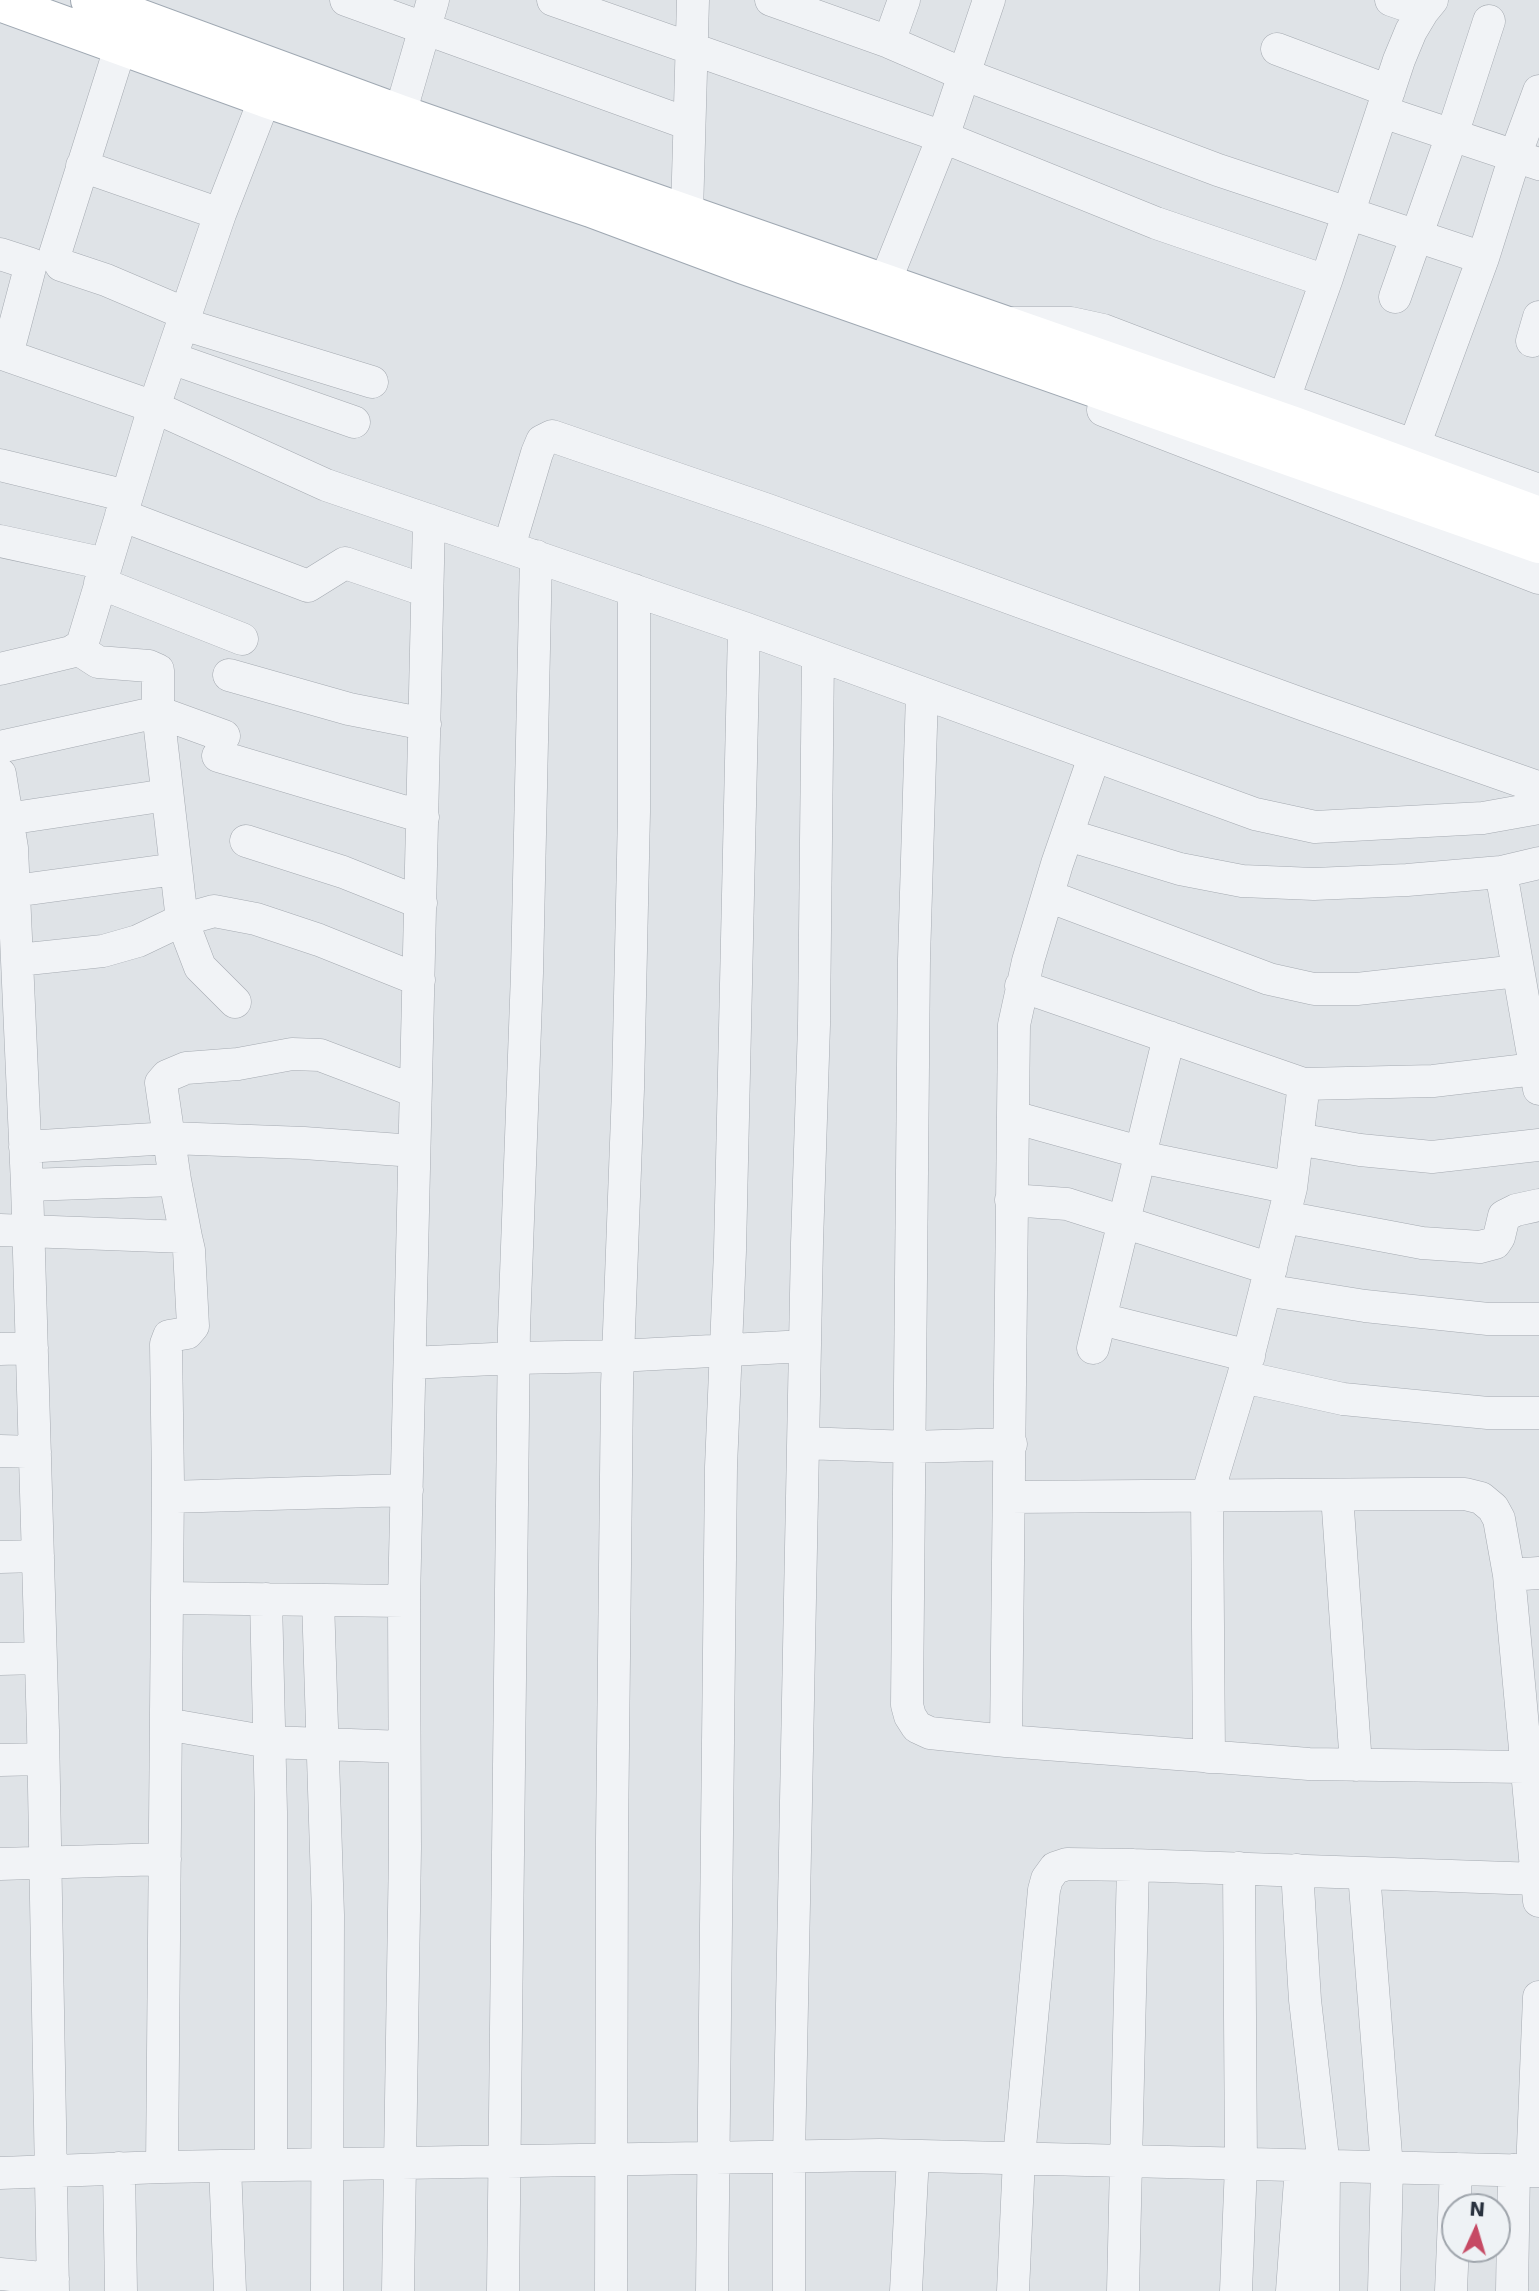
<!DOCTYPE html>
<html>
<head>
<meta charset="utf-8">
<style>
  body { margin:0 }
  #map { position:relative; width:1539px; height:2291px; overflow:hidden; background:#dfe3e7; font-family:"DejaVu Sans",sans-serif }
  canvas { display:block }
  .north { position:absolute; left:1441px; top:2193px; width:70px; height:70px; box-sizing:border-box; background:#eef2f5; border:2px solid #9fa5ac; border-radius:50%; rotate:4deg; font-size:19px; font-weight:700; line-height:28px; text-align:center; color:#29323e }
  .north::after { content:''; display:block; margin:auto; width:24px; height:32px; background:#c64a64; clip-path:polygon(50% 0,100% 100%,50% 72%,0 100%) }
</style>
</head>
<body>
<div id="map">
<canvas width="1539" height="2291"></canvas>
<div class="north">N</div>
</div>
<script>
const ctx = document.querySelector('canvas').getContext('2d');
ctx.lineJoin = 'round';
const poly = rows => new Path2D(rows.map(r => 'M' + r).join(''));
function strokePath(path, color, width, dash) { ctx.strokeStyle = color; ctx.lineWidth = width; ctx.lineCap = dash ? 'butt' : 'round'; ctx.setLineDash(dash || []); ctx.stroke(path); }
const minor = poly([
  [346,0,689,124],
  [553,0,943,137,1156,223,1326,281],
  [771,0,889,42,963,74,1218,170,1483,258],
  [1391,0,1423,11,1432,0],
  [889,42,904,0],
  [121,45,55,254,61,265,106,280,186,314],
  [1277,49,1389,91],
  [1383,112,1539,164],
  [400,114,433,0],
  [82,166,220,214],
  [681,236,687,213,693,0],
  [0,254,31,264,7,355],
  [885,282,943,137,989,0],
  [1395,297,1452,135,1489,21],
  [1013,323,1071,323,1103,330,1284,399,1539,490],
  [183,324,372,382],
  [1532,341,1539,317],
  [0,353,154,407,326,485,744,628,1255,814,1315,827,1483,818,1539,808],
  [171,358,354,422],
  [1284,399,1326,281,1399,60,1411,31,1423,11],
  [1103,410,1539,578],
  [1414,446,1483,258,1515,156,1539,91],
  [0,465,127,496],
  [121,515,308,586,345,563,427,591],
  [0,541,106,564],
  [509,547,537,453,542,441,552,436,768,510,1310,707,1532,785,1539,791],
  [100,583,242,639],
  [78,649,98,662,149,666,158,670,158,712,182,920,200,967,235,1002],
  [0,669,71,652,82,645,154,407,220,214,274,75],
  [229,675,349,709,425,724],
  [922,693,914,959,907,1705,910,1716,917,1727,930,1733,1006,1741,1309,1764,1525,1767],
  [0,747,158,712,224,736],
  [218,756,423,817],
  [0,774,12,848,27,1185,43,1730,53,2291],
  [7,819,167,795],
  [1068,835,1180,869,1242,881,1314,884,1407,880,1501,872],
  [246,841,343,872,421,903],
  [1539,863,1501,872,1539,1089],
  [14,891,176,869],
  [1048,896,1269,979,1314,989,1357,989,1518,971],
  [18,960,103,951,138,941,182,920,214,911,256,919,319,940,419,980],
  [1021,986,1304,1084],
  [1013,1117,1139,1152,1150,1159,1291,1188],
  [1297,1139,1360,1150,1432,1157,1539,1145],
  [25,1147,170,1138,304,1143,414,1151],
  [27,1185,175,1180],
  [1011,1200,1067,1204,1271,1269],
  [1284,1217,1422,1243,1480,1247,1495,1243,1499,1237,1504,1216,1516,1210,1539,1205],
  [0,1230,186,1237,189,1250,193,1326,187,1333,169,1336,166,1344,168,1484,162,2167],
  [186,1237,175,1180,161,1083,167,1076,186,1068,238,1064,292,1054,320,1055,415,1091],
  [1265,1290,1365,1306,1488,1319,1539,1319],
  [1101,1319,1249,1356],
  [1093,1348,1169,1037],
  [0,1349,32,1348],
  [410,1363,514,1358,618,1356,805,1346],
  [1243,1377,1291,1188,1304,1084,1433,1081,1535,1069],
  [804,1443,910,1447,1011,1444],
  [0,1451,35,1452],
  [1337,1495,1356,1765],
  [168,1497,407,1490],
  [1010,1497,1415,1494,1465,1494,1481,1498,1493,1508,1499,1519,1509,1575,1539,1901],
  [0,1557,38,1556],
  [1509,1575,1539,1573],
  [167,1598,404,1601],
  [266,1599,271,1812,271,2165],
  [318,1600,328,1915,327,2291],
  [0,1659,40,1658],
  [166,1724,269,1742,404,1747],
  [1006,1741,1014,1025,1028,961,1057,864,1094,757],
  [1209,1757,1207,1496,1243,1377,1343,1399,1488,1413,1539,1413],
  [0,1760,43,1759],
  [0,1864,165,1859],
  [1297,1870,1305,2000,1324,2167,1323,2291],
  [1364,1873,1387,2168,1384,2291],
  [225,2166,230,2291],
  [119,2168,121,2291],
  [1532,2171,1539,1997],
  [0,2173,162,2167,880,2155,1539,2171],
  [0,2274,53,2279],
  [398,2291,405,1848,404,1601,429,520],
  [503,2291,514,1329,527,973,536,556],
  [611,2291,612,1839,617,1385,628,1089,634,812,634,590],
  [712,2291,721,1467,730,1251,744,628],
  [789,2291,789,2156,807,1243,814,1025,818,655],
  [906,2291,913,2156],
  [1013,2291,1019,2158,1044,1890,1047,1879,1055,1868,1067,1864,1133,1865,1538,1879],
  [1123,2291,1133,1865],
  [1236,2291,1241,2165,1239,1868],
  [1292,2291,1301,2166],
  [1451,2291,1456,2169],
  [1512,2291,1514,2170]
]);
const major = poly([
  [90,0,400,114,1294,426,1539,516],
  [0,2,265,98,591,208,744,265,1539,544]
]);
strokePath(minor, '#a5aab1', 33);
strokePath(major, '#9fa8b2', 40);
strokePath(minor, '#f1f3f6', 32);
strokePath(major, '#fff', 38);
</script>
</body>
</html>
